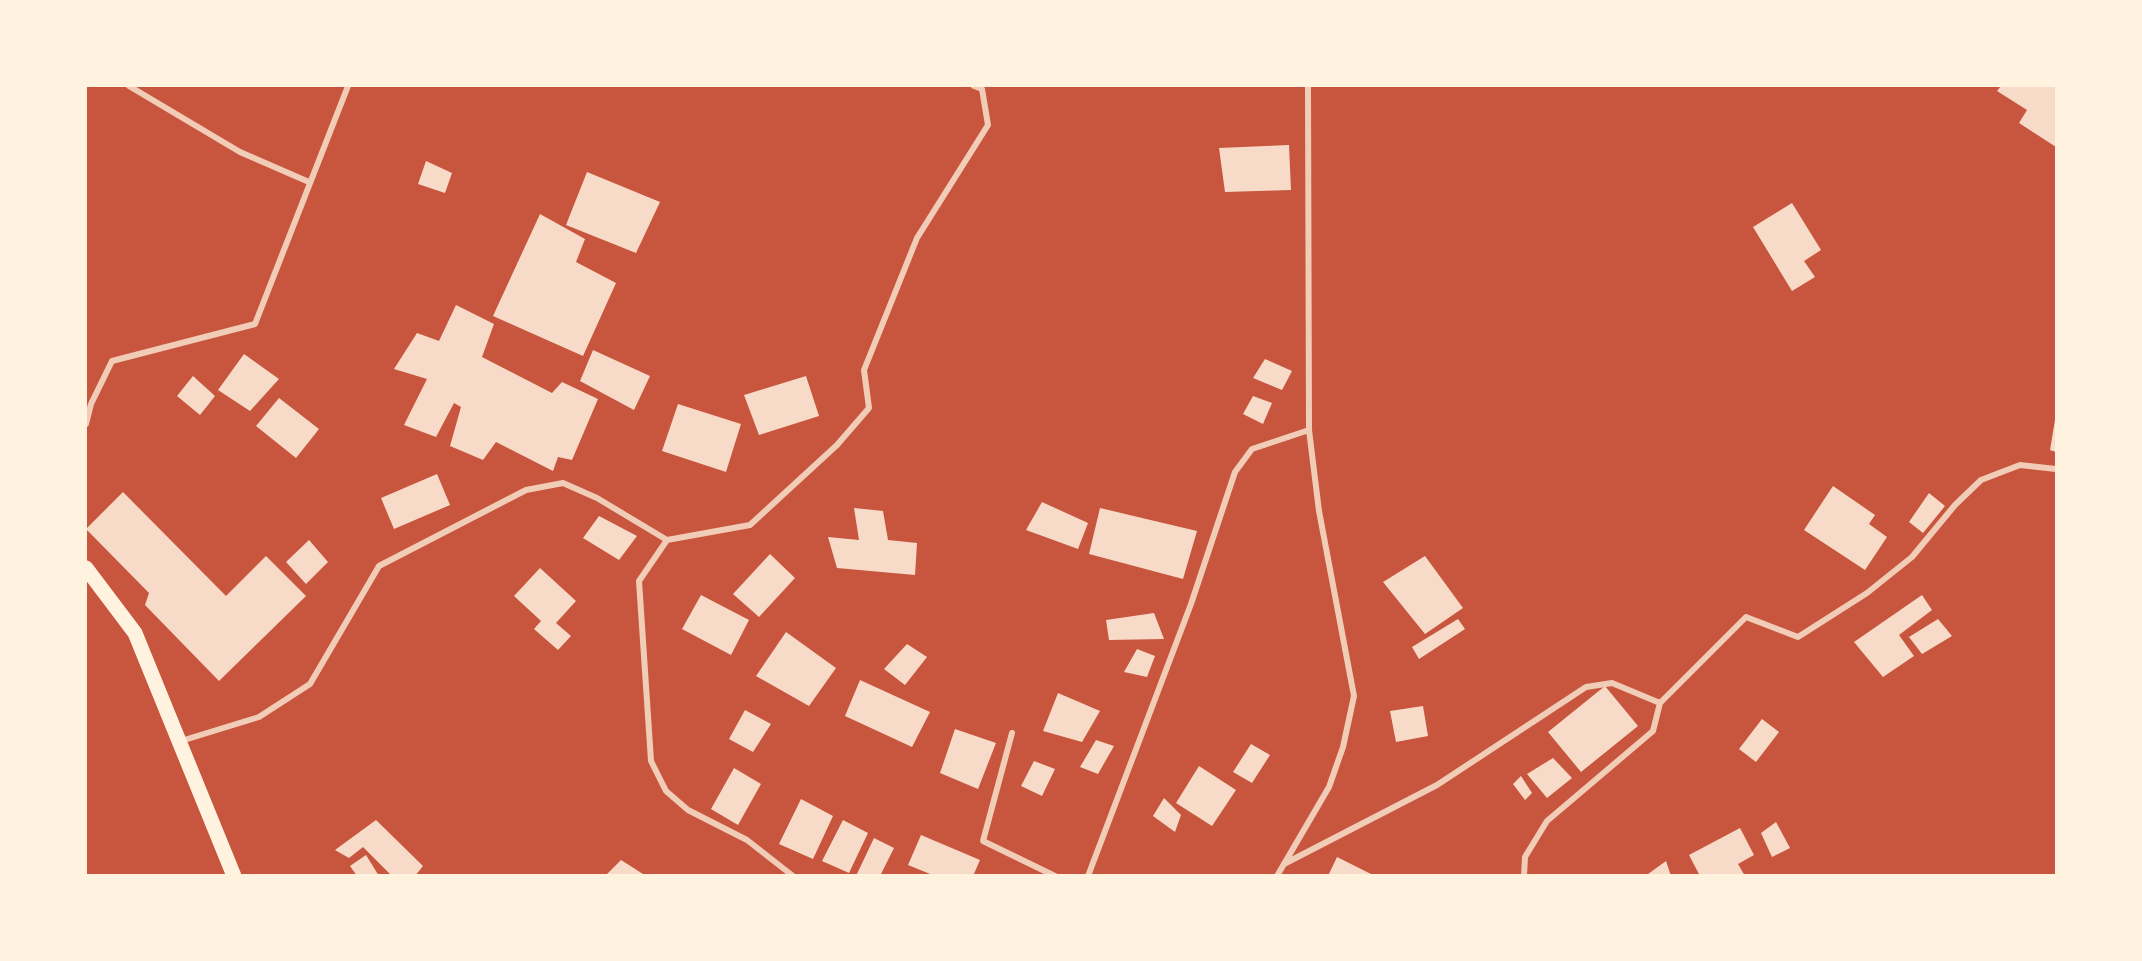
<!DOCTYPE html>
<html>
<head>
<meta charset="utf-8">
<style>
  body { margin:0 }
  #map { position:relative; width:2142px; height:961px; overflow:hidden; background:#c8553d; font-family:Merriweather,serif }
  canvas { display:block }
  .frame { position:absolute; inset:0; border:87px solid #fff3e0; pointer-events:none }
</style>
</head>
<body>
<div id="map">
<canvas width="2142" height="961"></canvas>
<div class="frame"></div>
</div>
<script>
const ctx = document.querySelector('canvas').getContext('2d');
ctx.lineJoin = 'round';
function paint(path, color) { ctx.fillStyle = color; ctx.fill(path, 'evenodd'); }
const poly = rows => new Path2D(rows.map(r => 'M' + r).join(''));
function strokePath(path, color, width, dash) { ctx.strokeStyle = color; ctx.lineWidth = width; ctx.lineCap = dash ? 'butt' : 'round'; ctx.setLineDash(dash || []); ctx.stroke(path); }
paint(poly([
  [2001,86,2056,86,2056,147,2019,123,2027,110,1997,91],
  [1289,145,1291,190,1225,192,1219,148],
  [426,161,452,173,445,193,418,184],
  [587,172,660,202,636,253,566,225],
  [1792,203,1821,250,1804,261,1815,277,1792,291,1753,227],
  [540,214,585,239,576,262,616,283,583,356,493,316],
  [456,305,494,324,482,357,552,393,562,382,598,399,572,460,558,457,553,471,496,442,483,460,450,446,461,407,454,403,436,437,404,425,427,379,394,369,417,333,439,341],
  [593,350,650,376,634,410,580,381],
  [244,354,279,379,250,411,218,390],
  [1265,359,1292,371,1282,390,1253,378],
  [193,376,215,396,200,415,177,396],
  [806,376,819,416,759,435,744,395],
  [1253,396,1272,403,1263,424,1243,414],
  [279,398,319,429,296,458,256,426],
  [678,404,741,424,726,472,662,451],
  [2055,420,2056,420,2056,452,2050,450],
  [437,474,450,505,394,529,381,498],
  [1833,486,1875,515,1869,524,1887,537,1865,570,1804,530],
  [123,492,226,596,266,556,306,596,219,681,145,605,149,593,86,529],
  [1929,493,1945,506,1923,533,1909,522],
  [1042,502,1088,523,1078,549,1026,530],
  [854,508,883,511,888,540,917,543,915,575,837,568,828,537,859,540],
  [1100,508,1197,531,1183,579,1089,554],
  [599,516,637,536,619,560,583,538],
  [309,540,328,562,306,584,286,562],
  [770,554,795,578,759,617,733,594],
  [1425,556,1463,608,1425,634,1383,582],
  [540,568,576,601,556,623,571,636,558,650,534,629,541,621,514,596],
  [701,595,749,620,731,655,682,629],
  [1922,595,1932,610,1899,635,1914,656,1883,677,1854,642],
  [1154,613,1164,639,1109,640,1106,620],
  [1458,619,1465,629,1419,659,1412,647],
  [1938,619,1952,636,1922,654,1909,637],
  [786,632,836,668,809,706,756,676],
  [907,644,927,657,905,685,884,669],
  [1137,649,1155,656,1147,677,1124,672],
  [860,680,930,712,912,747,845,716],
  [1605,686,1638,726,1581,772,1548,732],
  [1058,693,1100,711,1082,742,1043,731],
  [1423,706,1428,736,1396,742,1390,711],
  [745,710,771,724,753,752,729,739],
  [1762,719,1779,732,1756,762,1739,749],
  [955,729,996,743,978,789,940,773],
  [1096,740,1114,746,1098,774,1080,767],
  [1251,744,1270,755,1252,783,1233,772],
  [1553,758,1572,778,1547,798,1527,774],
  [1034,761,1055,769,1042,796,1021,786],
  [1199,766,1236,790,1212,826,1176,803],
  [734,768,761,784,738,825,711,809],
  [1521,776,1532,793,1525,800,1513,784],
  [1164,798,1181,815,1175,832,1153,816],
  [801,799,833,816,813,859,779,844],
  [376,820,423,866,415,876,392,876,363,847,349,858,335,850],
  [843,820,868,833,849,873,822,861],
  [1776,822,1790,848,1772,857,1761,833],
  [1740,828,1754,855,1738,864,1745,876,1700,876,1689,855],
  [921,835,980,860,973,876,935,876,908,865],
  [874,838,894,848,880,876,856,876],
  [366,855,379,876,357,876,350,866],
  [1337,857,1375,876,1328,876],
  [621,860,643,874,642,876,607,874],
  [1666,861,1671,876,1650,876,1648,874]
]), '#f7dbc8');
strokePath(poly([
  [129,86,240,152,309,182],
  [86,424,91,404,112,361,255,324,348,86],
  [667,540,639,581,651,761,666,791,688,810,747,840,793,876],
  [1012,733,983,841,1055,876],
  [181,741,259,717,310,684,379,566,526,490,563,483,597,498,667,540,750,525,837,445,869,408,864,370,917,238,988,125,982,89,974,86],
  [1284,864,1437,785,1586,687,1612,683,1660,703,1746,617,1798,637,1867,593,1912,557,1955,505,1981,480,2020,465,2056,469],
  [1088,876,1191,604,1235,472,1252,449,1309,430],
  [1277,876,1329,787,1343,747,1354,696,1319,511,1309,430,1308,86],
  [1524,876,1525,857,1547,821,1653,731,1660,703]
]), '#f1ccb7', 6);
strokePath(poly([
  [86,568,135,633,234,876]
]), '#fff3e0', 15);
</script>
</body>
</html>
